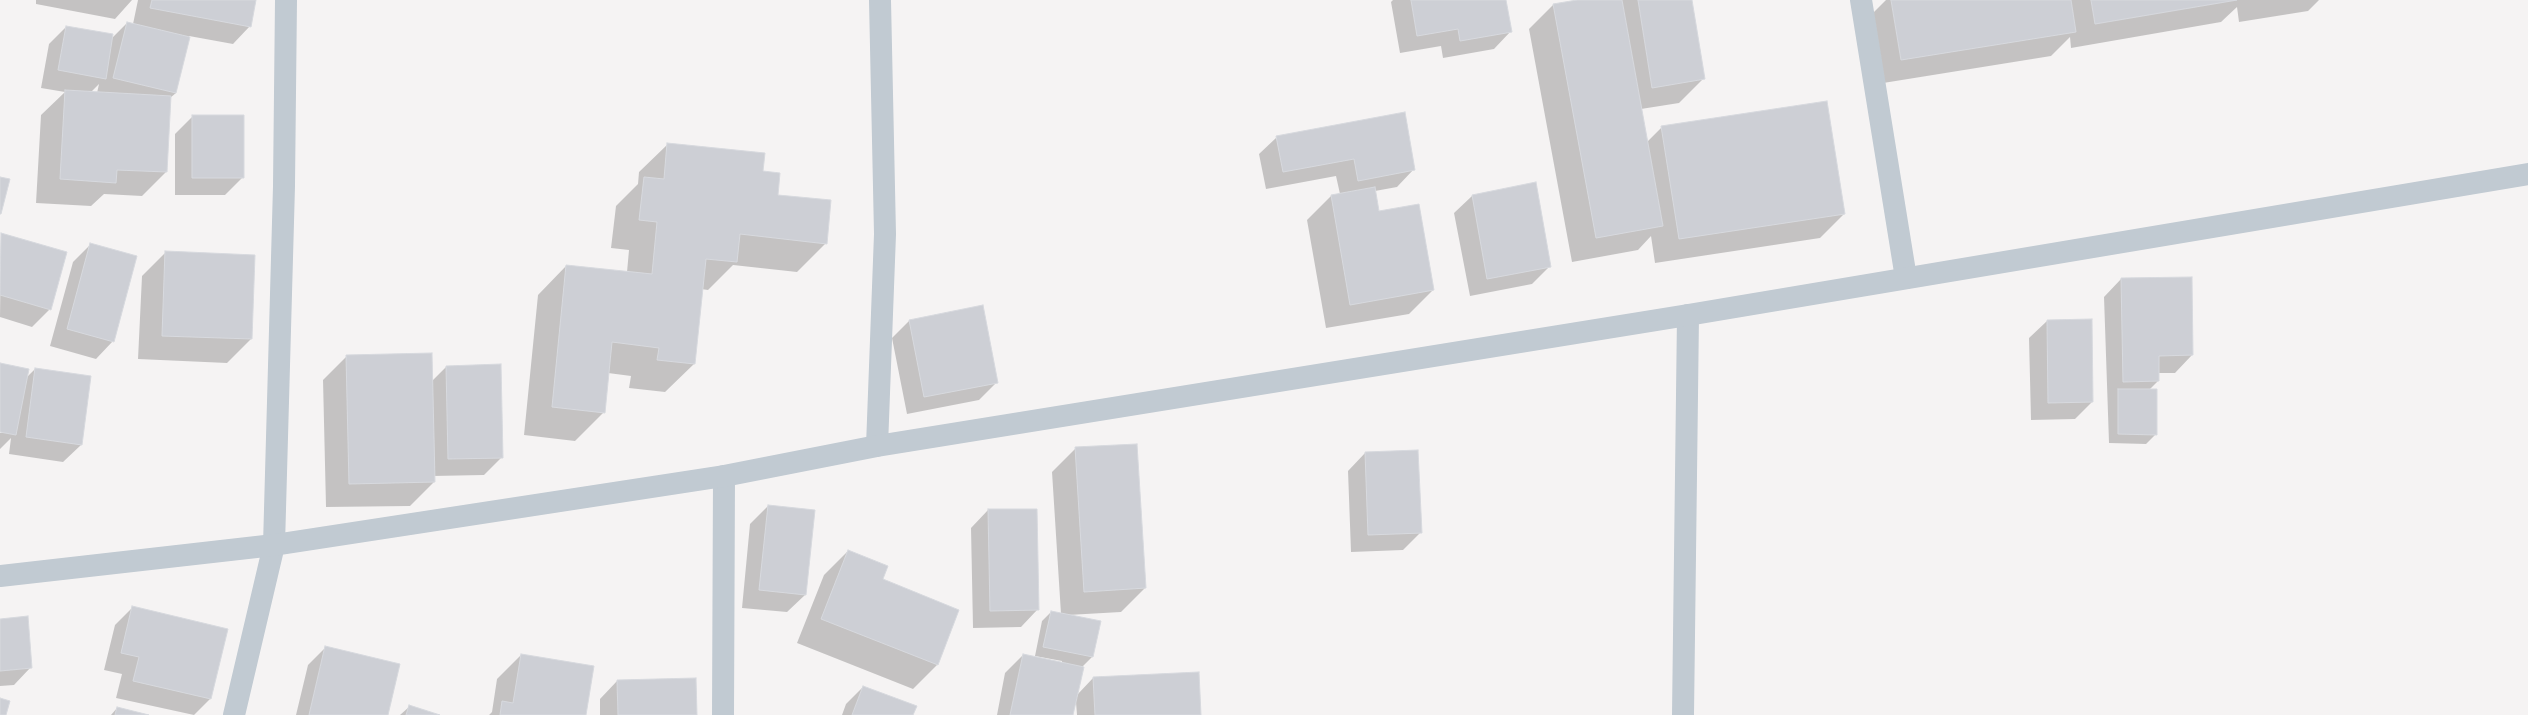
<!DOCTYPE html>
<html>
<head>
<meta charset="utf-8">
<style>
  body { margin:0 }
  canvas { display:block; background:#f5f3f3 }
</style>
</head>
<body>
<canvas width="2528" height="715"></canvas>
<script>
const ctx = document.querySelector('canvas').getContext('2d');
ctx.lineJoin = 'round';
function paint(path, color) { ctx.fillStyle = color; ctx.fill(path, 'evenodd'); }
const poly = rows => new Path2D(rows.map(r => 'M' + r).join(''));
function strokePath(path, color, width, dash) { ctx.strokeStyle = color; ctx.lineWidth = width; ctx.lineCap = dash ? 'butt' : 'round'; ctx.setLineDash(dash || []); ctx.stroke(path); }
paint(poly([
  [36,0,132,0,115,19,36,4],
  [138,0,255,0,250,26,233,44,189,36,176,93,170,98,166,172,142,196,104,194,91,206,36,203,41,115,65,92,41,88,49,44,66,27,112,38,127,23,133,24],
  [99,84,97,93,90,93],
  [1393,0,1505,0,1511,31,1494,49,1443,58,1441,46,1400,53,1391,2],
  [1583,0,1691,0,1703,79,1679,103,1641,109,1647,142,1662,127,1844,214,1820,238,1655,263,1651,236,1638,250,1572,262,1529,29,1553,5],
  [1886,0,2319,0,2308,11,2239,22,2237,7,2221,22,2071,48,2070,37,2051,56,1877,84,1867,19],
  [193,116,243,177,225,195,175,195,175,134],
  [1277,137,1414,169,1397,187,1375,191,1378,212,1419,205,1433,290,1409,314,1326,328,1307,220,1331,196,1340,194,1336,176,1266,189,1259,154],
  [668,144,762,172,776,195,826,243,797,272,733,265,708,290,701,289,694,364,665,392,629,388,631,376,608,373,604,412,575,441,524,435,538,295,566,266,627,272,629,250,611,248,616,206,638,184,639,172],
  [1535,183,1550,266,1532,284,1470,296,1454,213,1472,196],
  [1,234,50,309,32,327,0,317],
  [90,245,113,341,96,359,50,346,73,262],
  [166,252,251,339,227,363,138,359,142,276],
  [2191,278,2192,355,2175,373,2158,373,2158,381,2149,390,2156,434,2146,444,2109,443,2104,297,2121,279],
  [909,321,997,382,979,400,907,414,892,338],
  [2047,321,2092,402,2075,419,2031,420,2029,338],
  [347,356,432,381,446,367,502,457,484,475,433,476,434,482,410,506,326,507,323,380],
  [0,364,26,378,35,369,81,445,63,462,9,454,11,438,0,449,0,433,3,433,0,431],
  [1076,448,1145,588,1121,612,1068,615,1092,657,1083,666,1077,695,1093,678,1200,715,1077,715,1076,702,1072,715,997,715,1005,673,1023,655,1062,663,1062,661,1035,656,1042,621,1051,612,1061,614,1052,472],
  [1365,453,1421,532,1403,550,1351,552,1348,471],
  [768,506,805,595,787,612,742,608,750,524],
  [988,510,1038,609,1021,627,973,628,971,528],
  [848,551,882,580,958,611,937,665,913,689,797,643,824,575],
  [133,607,226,630,210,699,194,715,116,698,122,674,104,670,115,625],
  [0,620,31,667,14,685,0,686],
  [326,647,387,715,296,715,308,665],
  [521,655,585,715,489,715,492,712,497,679],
  [617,681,696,715,600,715,600,699],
  [863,687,912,715,842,715,846,704],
  [409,707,437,715,400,715],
  [117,708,145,715,111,715]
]), '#0003');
const building = poly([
  [152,0,256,0,251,27,150,8,152,0],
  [1411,0,1506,0,1512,32,1460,41,1458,29,1417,36,1411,0],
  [1577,0,1622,0,1663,226,1596,238,1553,4,1577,0],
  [1638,0,1692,0,1705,79,1652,88,1638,0],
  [1891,0,2071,0,2076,32,1901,60,1891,0],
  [2091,0,2237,0,2095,24,2091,0],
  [127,22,190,37,176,93,113,78,127,22],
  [66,26,113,34,106,79,58,70,66,26],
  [65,90,171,96,167,172,117,170,116,183,60,179,65,90],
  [1827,101,1845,214,1679,239,1661,126,1827,101],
  [1405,112,1415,170,1358,181,1354,159,1283,172,1276,136,1405,112],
  [192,115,244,115,244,178,192,178,192,115],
  [667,143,765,153,763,171,780,173,778,195,831,200,827,244,740,234,737,262,706,259,695,364,657,360,659,348,612,342,605,413,552,407,566,265,652,274,657,222,639,220,644,177,664,179,667,143],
  [0,177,10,179,1,214,0,214,0,177],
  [1536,182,1551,267,1487,279,1472,195,1536,182],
  [1375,187,1379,211,1419,204,1434,290,1350,305,1331,195,1375,187],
  [1,233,67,252,51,310,0,295,1,233],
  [90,243,137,256,114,342,67,329,90,243],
  [165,251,255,255,252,339,162,336,165,251],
  [2192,277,2193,355,2159,356,2159,381,2123,382,2121,278,2192,277],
  [983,305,998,383,924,397,909,320,983,305],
  [2092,319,2093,402,2048,403,2047,320,2092,319],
  [432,353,435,482,349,484,346,355,432,353],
  [0,363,29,369,16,435,0,432,0,363],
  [501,364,503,458,448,459,446,366,501,364],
  [35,368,91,376,82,445,26,437,35,368],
  [2118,389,2157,389,2157,435,2118,434,2118,389],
  [1137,444,1146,588,1084,592,1075,447,1137,444],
  [1418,450,1422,533,1368,535,1365,452,1418,450],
  [768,505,815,510,806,595,759,590,768,505],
  [988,509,1037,509,1039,610,990,611,988,509],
  [848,550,888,566,883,579,959,610,938,665,821,619,848,550],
  [132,606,228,629,211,699,133,681,139,657,121,653,132,606],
  [1051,611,1101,621,1093,657,1043,647,1051,611],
  [28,616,32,668,0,671,0,619,28,616],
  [325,646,400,664,388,715,309,715,325,646],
  [521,654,594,666,586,715,500,715,502,701,513,703,521,654],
  [1023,654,1084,667,1073,715,1010,715,1023,654],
  [1199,672,1201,715,1095,715,1093,677,1199,672],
  [696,678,697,715,618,715,617,680,696,678],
  [863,686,917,706,913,715,852,715,863,686],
  [0,698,10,701,6,715,0,715,0,698],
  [409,705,440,715,406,715,409,705],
  [117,707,149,715,115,715,117,707]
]);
paint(building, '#cdcfd5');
strokePath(building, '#d7d9de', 1);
strokePath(poly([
  [1861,0,1906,278],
  [877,446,885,234,880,0],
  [234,715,274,545,284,186,286,0],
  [1683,715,1688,315]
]), '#c1cad2', 22);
strokePath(poly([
  [723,715,724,476]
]), '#c1cad2', 22);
strokePath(poly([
  [0,576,274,545,724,476,877,446,1688,315,2528,174]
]), '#c1cad2', 22);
</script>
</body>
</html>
